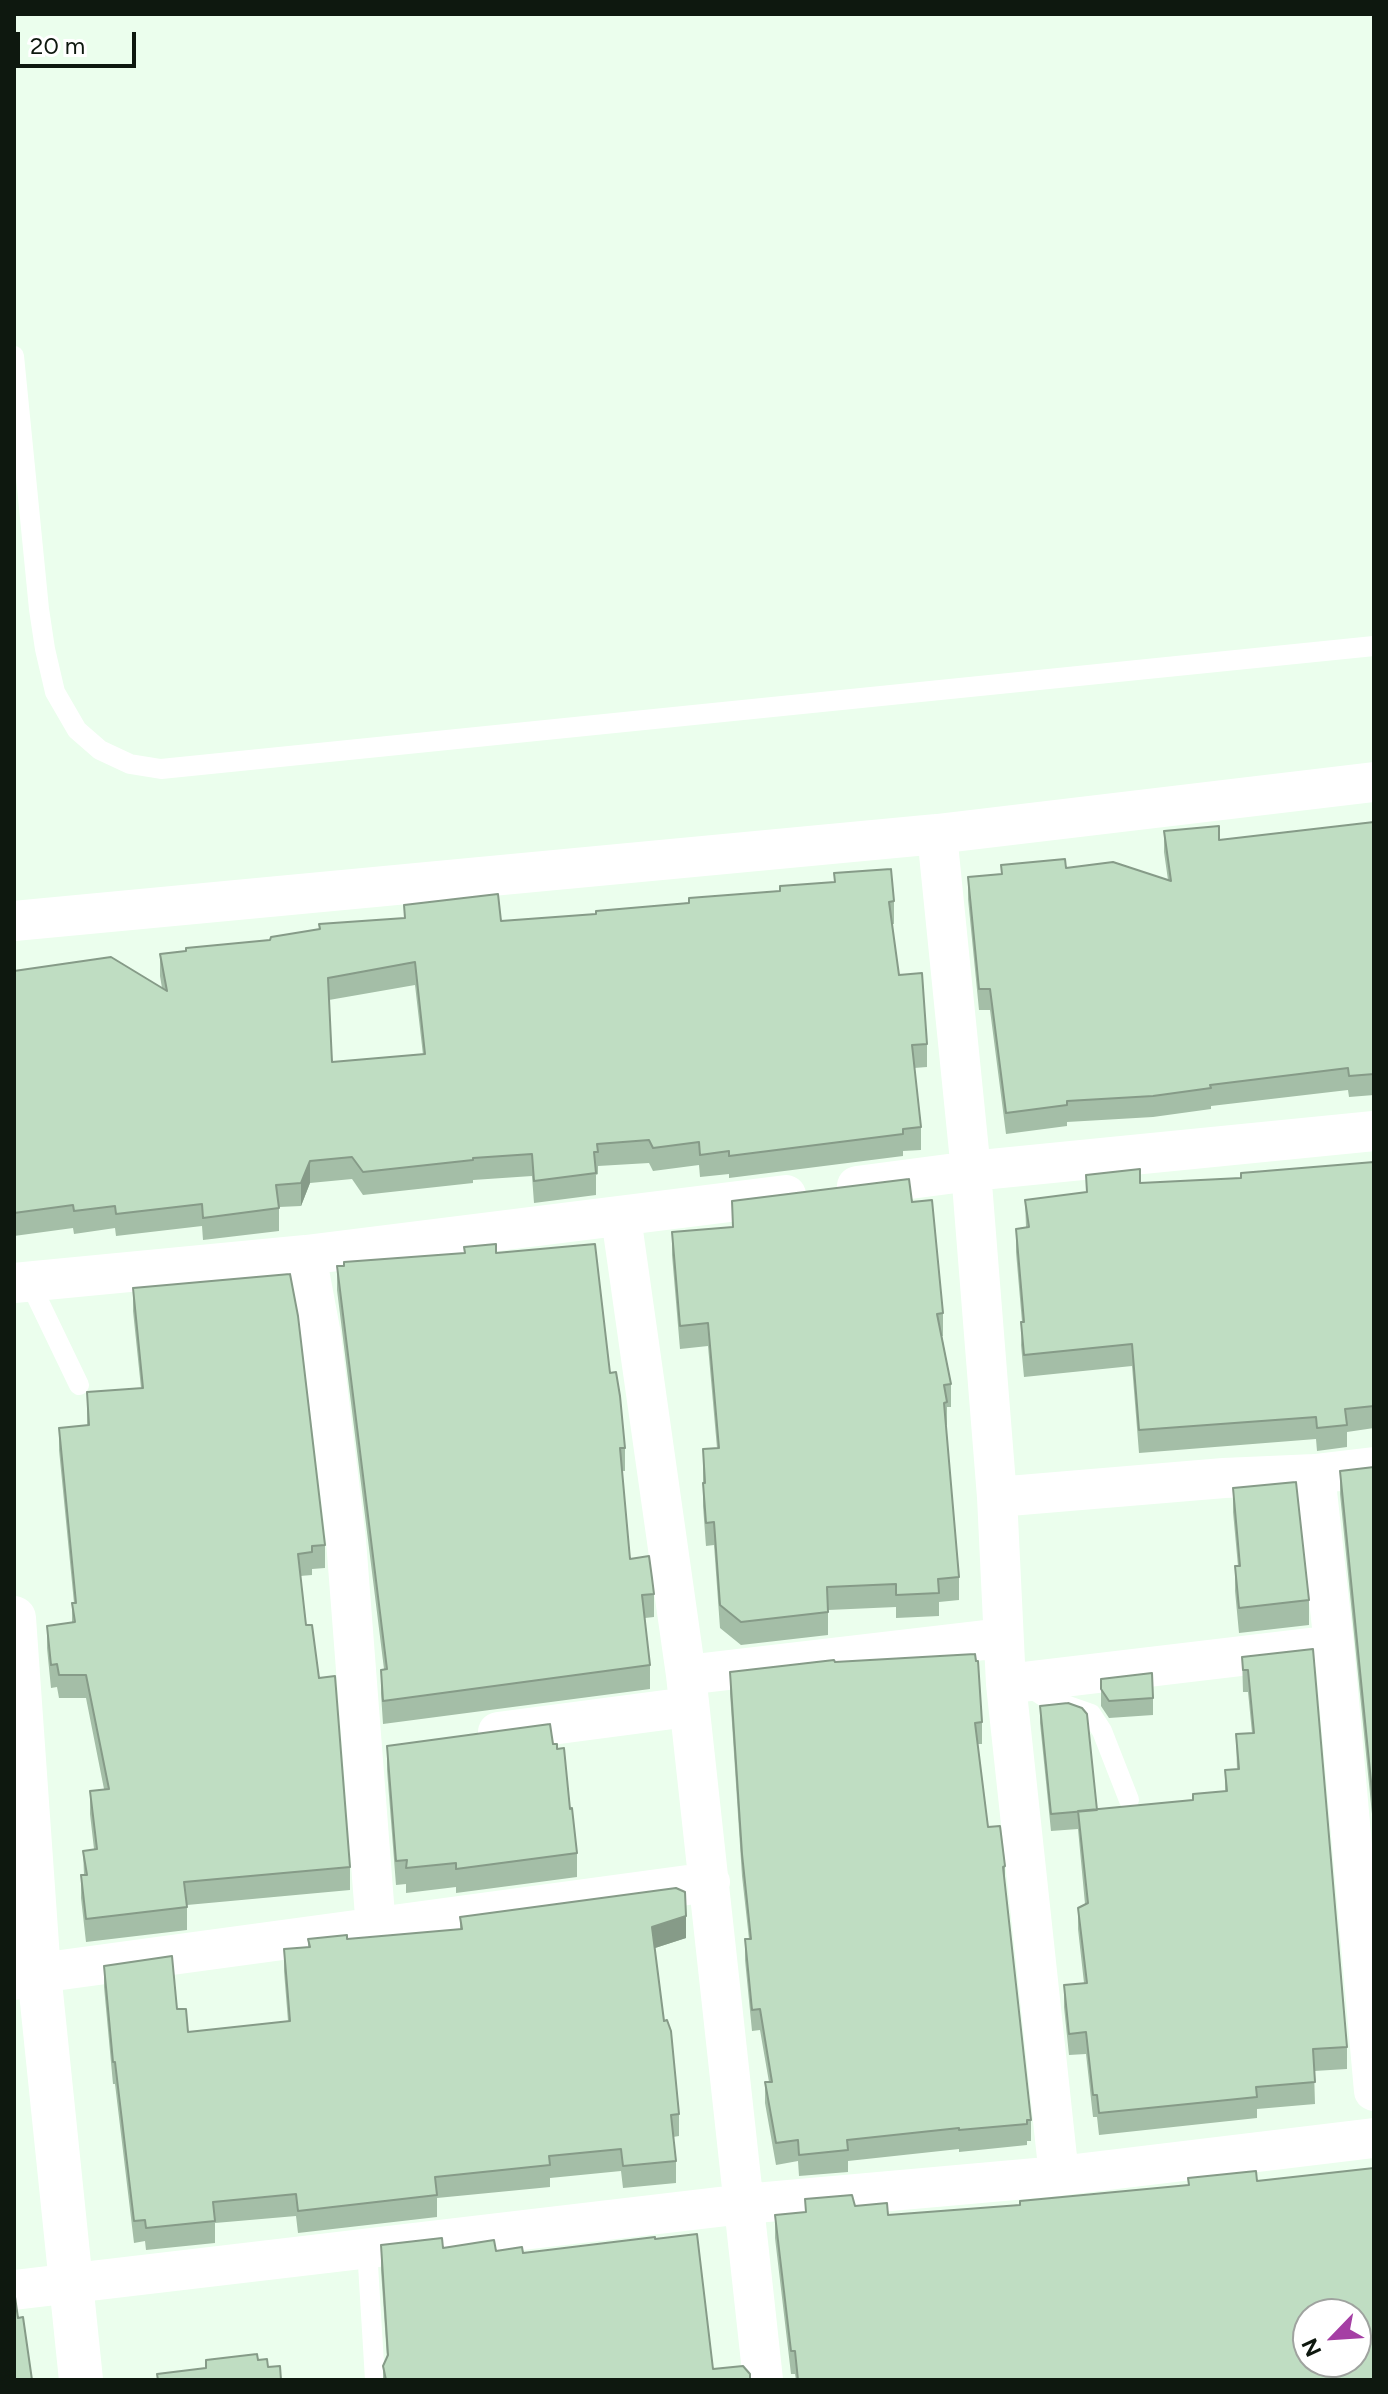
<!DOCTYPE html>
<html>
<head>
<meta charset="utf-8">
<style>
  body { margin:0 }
  #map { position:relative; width:1388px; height:2394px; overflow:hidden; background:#ebfeed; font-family:Figtree,sans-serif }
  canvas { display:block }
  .frame { position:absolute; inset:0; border:16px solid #0e180f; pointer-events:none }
  .north { position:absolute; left:1292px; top:2298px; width:80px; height:80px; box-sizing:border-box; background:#fff; border:2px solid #9fa39f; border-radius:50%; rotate:245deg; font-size:22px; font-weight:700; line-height:32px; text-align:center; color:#0e180f }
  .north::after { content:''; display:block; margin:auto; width:28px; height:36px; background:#a53fa4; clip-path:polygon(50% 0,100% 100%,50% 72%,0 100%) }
  .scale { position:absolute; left:16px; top:32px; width:120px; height:36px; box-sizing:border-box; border:4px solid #0e180f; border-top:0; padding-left:10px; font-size:24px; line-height:28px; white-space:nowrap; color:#0e180f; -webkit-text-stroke:6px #fff; paint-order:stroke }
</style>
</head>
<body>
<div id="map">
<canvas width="1388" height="2394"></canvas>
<div class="frame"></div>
<div class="north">N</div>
<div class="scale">20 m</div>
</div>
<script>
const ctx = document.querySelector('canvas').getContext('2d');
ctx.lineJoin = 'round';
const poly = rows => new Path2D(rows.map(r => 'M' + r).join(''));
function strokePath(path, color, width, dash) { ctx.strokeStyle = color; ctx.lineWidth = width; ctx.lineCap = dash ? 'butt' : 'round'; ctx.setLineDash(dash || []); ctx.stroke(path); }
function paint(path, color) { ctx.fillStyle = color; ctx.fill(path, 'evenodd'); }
strokePath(poly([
  [14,356,39,609,45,649,55,692,77,730,100,750,130,764,161,769,1374,646],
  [29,1281,79,1385],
  [1030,1681,1034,1690,1048,1699,1091,1714,1102,1731,1129,1800],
  [367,2248,375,2380]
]), '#fff', 20);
strokePath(poly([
  [937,834,971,1171,997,1497,1006,1684,1059,2176],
  [14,921,937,834,1374,782],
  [857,1186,971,1171,1374,1131],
  [621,1217,686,1675,763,2380],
  [306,1255,321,1335,346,1540,376,1929],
  [14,1283,306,1255,786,1195],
  [1315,1474,1334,1645,1374,2091],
  [997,1497,1224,1478,1315,1474,1374,1467],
  [686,1675,1002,1638],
  [1006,1684,1334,1645],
  [498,1732,688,1707],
  [14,1980,39,1973,710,1882],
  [14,2290,744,2204,1059,2176,1374,2138]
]), '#fff', 40);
strokePath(poly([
  [14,1618,39,1973,81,2380]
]), '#fff', 44);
paint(poly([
  [1374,822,1374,1095,1349,1097,1348,1090,1211,1106,1211,1109,1153,1117,1067,1122,1067,1126,1006,1134,990,1010,979,1010,968,899,968,877,1001,874,1001,865,1066,868,1168,880,1164,852,1164,831,1219,840],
  [834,873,894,901,894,924,892,924,899,975,927,1044,927,1067,914,1068,921,1127,921,1150,903,1151,903,1156,729,1178,729,1174,700,1177,699,1165,653,1171,649,1163,598,1166,598,1174,596,1175,596,1195,534,1203,532,1176,473,1180,473,1183,363,1195,352,1179,310,1183,301,1206,279,1207,279,1231,203,1240,202,1226,116,1236,115,1228,74,1234,73,1228,14,1236,14,971,162,988,160,976,160,954,270,940,404,918,404,905,501,921,596,914,780,891,834,882],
  [415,985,423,1055,332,1062,329,1000],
  [1374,1162,1374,1428,1347,1432,1347,1447,1317,1451,1316,1439,1139,1453,1132,1366,1024,1377,1021,1345,1022,1322,1016,1252,1016,1229,1026,1227,1025,1200,1086,1192,1086,1175,1140,1183,1241,1178],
  [732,1201,912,1202,943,1313,943,1336,942,1336,951,1384,951,1407,947,1407,947,1425,946,1425,959,1577,959,1600,939,1602,939,1616,896,1618,896,1607,828,1610,828,1635,741,1645,720,1628,714,1545,706,1546,703,1506,703,1449,717,1448,708,1346,680,1349,672,1255,672,1232,732,1227],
  [496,1253,610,1373,625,1448,625,1471,622,1471,630,1559,654,1594,654,1617,645,1618,650,1665,650,1689,383,1724,381,1693,381,1670,384,1669,337,1290,337,1266],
  [133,1288,325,1545,325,1568,312,1569,312,1575,300,1576,306,1625,319,1678,350,1867,350,1890,187,1905,187,1930,86,1942,81,1898,81,1875,84,1875,83,1851,94,1849,90,1814,90,1791,104,1789,86,1698,59,1698,57,1687,51,1688,47,1648,47,1626,72,1623,72,1603,74,1603,59,1450,59,1428,87,1425,87,1392,141,1388,133,1311],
  [1374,1467,1374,1834,1340,1494,1340,1471],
  [1233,1488,1309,1600,1309,1625,1239,1633,1235,1591,1235,1566,1238,1566,1233,1512],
  [1313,1649,1347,2047,1347,2069,1314,2071,1315,2104,1257,2109,1257,2118,1099,2135,1097,2117,1093,2117,1086,2054,1069,2055,1064,2007,1064,1985,1084,1983,1078,1929,1078,1908,1085,1904,1078,1829,1051,1831,1040,1723,1040,1706,1097,1810,1193,1800,1225,1792,1225,1770,1237,1770,1236,1734,1252,1733,1248,1692,1243,1692,1242,1657],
  [835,1662,982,1722,982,1744,977,1744,988,1827,1005,1866,1005,1884,1031,2120,1031,2141,1027,2141,1027,2145,959,2152,959,2149,848,2161,848,2172,799,2176,798,2161,776,2165,765,2103,765,2082,769,2082,760,2030,752,2031,745,1960,745,1939,749,1939,742,1876,730,1693,730,1672],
  [1101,1679,1153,1698,1153,1715,1109,1718,1101,1706],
  [553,1744,570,1809,577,1853,577,1877,456,1893,456,1887,406,1893,406,1884,396,1885,387,1770,387,1746],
  [460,1917,686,1938,655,1948,664,2021,679,2114,679,2136,673,2137,676,2161,676,2183,623,2188,621,2171,550,2178,550,2187,437,2198,437,2217,298,2233,296,2216,215,2223,215,2243,146,2250,145,2241,134,2243,115,2084,113,2084,104,1987,104,1966,177,2009,188,2032,288,2021,284,1971,284,1949,308,1948,308,1939,347,1939,460,1929],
  [1188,2178,1257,2181,1374,2380,796,2380,795,2374,791,2374,775,2238,775,2215,805,2212,805,2199,855,2206,888,2215,1020,2206,1188,2185],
  [381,2245,523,2253,713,2369,750,2380,383,2380,383,2366,387,2358,381,2270]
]), '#a4bea7');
paint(poly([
  [310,1161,310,1183,301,1206,301,1183],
  [686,1916,686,1938,652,1949,652,1927]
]), '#869b88');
const building = poly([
  [1374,822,1374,1074,1349,1076,1348,1068,1210,1085,1211,1088,1153,1096,1067,1101,1067,1105,1006,1113,990,989,979,989,968,877,1002,874,1001,865,1065,859,1066,868,1113,862,1171,881,1164,831,1219,826,1219,840,1374,822],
  [891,869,894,901,889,902,899,975,922,973,927,1044,912,1045,921,1127,903,1129,903,1134,729,1156,729,1151,700,1155,699,1142,653,1148,649,1140,597,1144,598,1152,594,1152,596,1173,534,1181,532,1154,473,1158,473,1160,363,1172,352,1157,310,1161,301,1183,276,1185,279,1208,203,1218,202,1204,116,1214,115,1206,74,1211,73,1205,14,1213,14,971,111,957,167,991,160,954,186,951,186,948,270,940,271,937,320,929,319,924,405,918,404,905,498,894,501,921,596,914,596,911,689,903,689,898,780,891,780,886,835,882,834,873,891,869],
  [415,962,425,1054,332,1062,328,978,415,962],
  [1374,1162,1374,1406,1345,1409,1347,1425,1317,1428,1316,1417,1139,1430,1132,1344,1024,1355,1021,1322,1024,1322,1016,1229,1029,1227,1025,1200,1087,1192,1086,1175,1140,1169,1140,1183,1241,1178,1241,1173,1374,1162],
  [909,1179,912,1202,932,1200,943,1313,937,1314,951,1384,944,1385,947,1402,944,1403,959,1577,938,1579,939,1593,896,1595,896,1584,827,1587,828,1612,741,1622,720,1605,714,1522,706,1523,703,1483,705,1483,703,1449,719,1448,708,1323,680,1326,672,1232,733,1227,732,1201,909,1179],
  [496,1244,496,1253,595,1244,610,1373,616,1372,620,1396,625,1448,620,1448,630,1559,649,1556,652,1578,654,1594,642,1595,650,1665,383,1701,381,1670,387,1669,337,1266,344,1266,344,1262,465,1253,464,1247,496,1244],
  [290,1274,298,1316,325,1545,312,1546,312,1552,298,1554,306,1625,312,1625,319,1678,335,1676,350,1867,184,1882,187,1907,86,1919,81,1875,87,1875,83,1851,97,1849,90,1791,109,1789,86,1675,59,1675,57,1664,51,1665,47,1626,75,1622,72,1603,76,1603,59,1428,89,1425,87,1392,143,1388,133,1288,290,1274],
  [1374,1467,1374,1811,1340,1471,1374,1467],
  [1296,1482,1309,1600,1239,1608,1235,1566,1240,1566,1233,1488,1296,1482],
  [1313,1649,1347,2047,1313,2049,1315,2082,1256,2087,1257,2097,1099,2113,1097,2095,1093,2095,1086,2032,1069,2034,1064,1985,1087,1983,1078,1908,1088,1903,1078,1811,1193,1800,1193,1794,1227,1791,1225,1770,1239,1769,1236,1734,1254,1733,1248,1670,1243,1670,1242,1657,1313,1649],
  [975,1654,976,1661,978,1661,982,1722,975,1723,988,1827,1000,1826,1005,1866,1003,1867,1031,2120,1027,2120,1027,2124,959,2130,959,2128,847,2140,848,2150,799,2155,798,2140,776,2143,765,2082,772,2082,760,2009,752,2010,745,1939,751,1939,742,1854,730,1672,834,1660,835,1662,975,1654],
  [1152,1673,1153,1698,1109,1701,1101,1689,1101,1679,1152,1673],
  [1068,1703,1082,1708,1087,1714,1097,1810,1051,1814,1040,1706,1068,1703],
  [550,1724,553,1744,557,1744,557,1749,564,1748,570,1809,572,1808,577,1853,456,1869,456,1863,406,1868,407,1860,396,1861,387,1746,550,1724],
  [676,1888,685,1892,686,1916,652,1927,664,2021,667,2020,671,2031,679,2114,671,2115,676,2161,623,2166,621,2149,549,2156,550,2165,435,2177,437,2195,298,2211,296,2194,213,2202,215,2221,146,2228,145,2220,134,2221,115,2062,113,2062,104,1966,172,1956,177,2009,186,2009,188,2032,290,2021,284,1949,310,1947,308,1939,347,1935,347,1939,462,1929,460,1917,676,1888],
  [1374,2168,1374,2380,798,2380,795,2351,791,2351,775,2215,806,2212,805,2199,852,2195,855,2206,887,2203,888,2215,1020,2205,1020,2201,1189,2185,1188,2178,1256,2171,1257,2181,1374,2168],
  [1308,2314,1356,2314,1356,2362,1308,2362,1308,2314],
  [697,2234,713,2369,743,2366,750,2374,750,2380,386,2380,383,2366,388,2355,381,2245,442,2238,443,2248,494,2240,496,2251,522,2247,523,2253,655,2237,655,2239,697,2234],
  [14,2290,18,2318,23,2317,32,2380,14,2380,14,2290],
  [257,2354,258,2360,267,2359,268,2367,280,2366,281,2380,158,2380,157,2374,206,2368,206,2360,257,2354]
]);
paint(building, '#bfddc2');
strokePath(building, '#869b88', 2);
</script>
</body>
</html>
